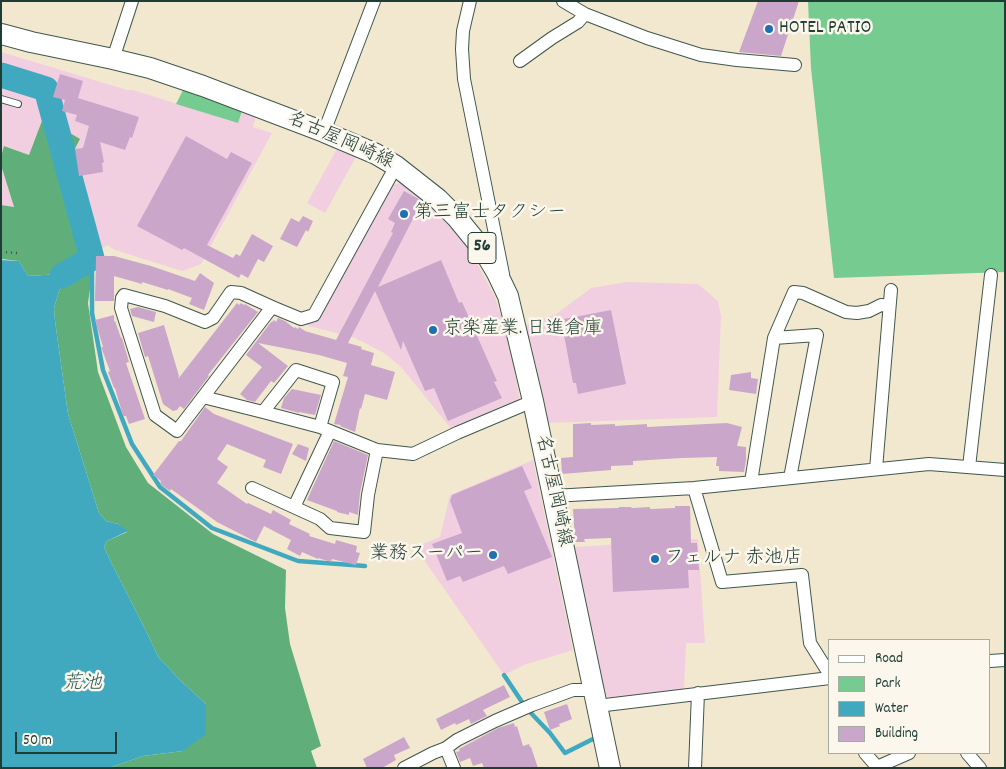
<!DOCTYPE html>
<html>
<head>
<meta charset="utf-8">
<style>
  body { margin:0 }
  #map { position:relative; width:1006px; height:769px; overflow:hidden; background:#f2e8cf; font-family:Dekko,sans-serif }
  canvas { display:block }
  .frame { position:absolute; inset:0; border:2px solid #1f3d34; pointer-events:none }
  .legend { position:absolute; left:828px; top:639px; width:162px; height:115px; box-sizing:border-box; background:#fbf7ec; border:1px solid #a3ada2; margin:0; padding:6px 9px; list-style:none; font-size:15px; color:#1f3d34 }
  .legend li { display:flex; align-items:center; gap:10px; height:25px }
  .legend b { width:25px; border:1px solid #a3ada2 }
  .scale { position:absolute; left:15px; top:732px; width:102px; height:22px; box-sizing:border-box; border:2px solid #1f3d34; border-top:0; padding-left:6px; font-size:15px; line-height:18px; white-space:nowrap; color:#1f3d34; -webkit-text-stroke:4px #fbf7ec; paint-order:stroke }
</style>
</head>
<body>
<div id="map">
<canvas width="1006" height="769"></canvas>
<div class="frame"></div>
<ul class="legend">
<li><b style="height:6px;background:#fff"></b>Road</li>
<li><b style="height:14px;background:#75cb90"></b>Park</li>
<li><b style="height:14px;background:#40a9c0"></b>Water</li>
<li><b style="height:14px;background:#cba6cb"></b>Building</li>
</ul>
<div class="scale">50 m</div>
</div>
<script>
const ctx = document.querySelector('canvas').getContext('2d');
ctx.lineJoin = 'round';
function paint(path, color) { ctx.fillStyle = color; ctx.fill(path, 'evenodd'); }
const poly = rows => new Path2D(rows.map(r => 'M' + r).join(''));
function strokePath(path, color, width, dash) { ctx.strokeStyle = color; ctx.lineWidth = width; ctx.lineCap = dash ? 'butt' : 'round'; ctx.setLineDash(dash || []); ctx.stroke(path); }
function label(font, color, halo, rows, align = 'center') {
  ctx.font = font + ' Dekko,"Klee One",sans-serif'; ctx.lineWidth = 5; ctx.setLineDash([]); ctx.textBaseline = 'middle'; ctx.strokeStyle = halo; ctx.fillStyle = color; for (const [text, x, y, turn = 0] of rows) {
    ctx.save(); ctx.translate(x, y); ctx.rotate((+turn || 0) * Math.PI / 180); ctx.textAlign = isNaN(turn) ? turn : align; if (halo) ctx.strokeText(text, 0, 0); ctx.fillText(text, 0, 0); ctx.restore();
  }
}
paint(poly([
  [1,52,127,90,133,90,238,123,242,111,256,116,253,127,272,133,201,264,182,271,115,250,107,245,95,254,69,160,51,98,29,155,5,146,1,157],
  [338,147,357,155,325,213,307,203],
  [1,165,14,208,1,205],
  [400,183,413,191,431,207,452,229,466,246,478,265,495,297,502,320,512,356,520,401,453,431,401,367,384,353,355,338,302,324,316,321,392,185],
  [627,282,698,284,718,301,721,316,717,417,547,423,526,325,556,314,591,288],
  [533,460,573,650,524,665,504,675,415,547,440,537,450,495],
  [698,539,705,643,686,643,684,689,612,699,604,694,574,547]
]), '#f2cfe0');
paint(poly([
  [808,1,1005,1,1005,272,834,278,811,68],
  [183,90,242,111,238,123,176,104]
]), '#75cb90');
paint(poly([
  [51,97,60,127,80,139,69,160,95,254,88,303,98,372,126,447,148,483,213,534,286,570,285,608,290,644,321,746,311,751,317,768,109,768,143,756,183,751,206,704,182,682,159,658,143,625,111,562,104,547,107,541,127,532,118,524,106,521,99,513,68,414,55,321,54,308,59,291,65,279,60,274,28,276,19,261,1,259,1,205,14,207,1,165,1,157,4,146,29,155]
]), '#60af7a');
paint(poly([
  [1,260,19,261,28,276,60,274,65,279,59,291,54,308,55,321,68,414,99,513,106,521,118,524,128,531,107,541,104,547,111,562,143,625,159,658,182,682,206,704,206,734,183,751,143,756,109,768,1,768]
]), '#40a9c0');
strokePath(poly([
  [92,258,92,313,103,370,132,444,160,487,212,528,298,561,365,566],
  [504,675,524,705],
  [529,711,550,733,565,753,593,739]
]), '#40a9c0', 4.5);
strokePath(poly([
  [1,75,46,89,92,258,62,276]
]), '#40a9c0', 25);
paint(poly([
  [758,1,799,1,781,56,739,52],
  [60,74,83,81,78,98,139,117,132,138,130,137,125,150,100,142,104,162,102,163,103,172,79,176,75,149,83,148,89,126,75,121,77,115,62,111,65,100,53,97],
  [186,136,227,159,231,152,252,163,207,245,233,258,236,254,240,256,252,234,273,246,264,262,258,259,248,278,241,274,239,278,184,248,182,250,137,226],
  [404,191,422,201,378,287,441,260,459,303,462,302,497,381,494,382,502,398,448,421,434,388,425,391,403,341,401,350,375,291,348,343,362,347,361,349,374,353,371,365,395,372,387,400,365,394,361,409,360,408,355,432,340,426,341,425,334,424,348,377,343,376,347,363,319,355,258,343,288,366,274,383,271,381,255,402,247,400,240,394,262,367,246,355,271,322,272,322,274,320,276,322,278,318,285,321,294,328,295,327,298,329,299,327,305,331,336,340,393,233,391,232,395,223,388,219],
  [303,216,313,221,308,232,306,230,297,247,280,239,291,218,299,222],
  [96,256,114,256,151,266,195,281,200,273,214,283,204,310,189,304,192,298,168,289,168,290,142,282,142,284,114,276,114,301,95,301],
  [237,303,239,305,241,303,244,305,245,304,258,312,208,375,209,376,184,409,180,406,177,410,173,411,163,404,148,356,145,357,138,333,164,325,179,376,178,379],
  [138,307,156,312,154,322,132,316,130,309],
  [611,310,626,384,578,394,576,383,573,383,564,335,567,334,564,319],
  [114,315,114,322,115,321,121,338,122,338,129,362,126,363,145,419,129,424,126,416,123,416,115,388,114,388,108,372,110,371,101,347,103,347,95,320],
  [751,372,751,378,758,379,756,394,729,390,731,375],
  [292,389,321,395,315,415,299,412,299,413,281,408,284,398],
  [205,407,214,414,293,444,281,474,263,467,266,460,227,444,217,459,228,467,217,483,247,504,248,503,271,514,273,510,291,520,289,524,310,534,309,536,335,544,336,540,357,546,356,552,360,553,356,565,332,559,331,562,318,558,318,559,302,552,300,556,287,549,291,540,264,526,256,542,217,522,171,489,170,491,160,484,161,481,153,475,179,441,181,441],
  [591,423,591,425,615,424,615,426,647,424,647,427,727,423,742,427,737,446,746,447,746,460,744,472,719,471,719,466,716,466,717,457,682,458,633,461,633,465,611,466,611,470,562,474,561,458,573,457,573,424],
  [334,441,368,455,360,493,358,515,349,512,349,515,337,512,337,511,307,500],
  [298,444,309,448,306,461,292,454],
  [522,466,532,488,524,491,552,557,508,574,504,566,463,582,460,576,447,581,432,544,462,533,450,501,452,495],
  [675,506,690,506,691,543,697,543,699,570,688,570,689,588,613,592,611,538,584,539,585,542,575,542,573,509,619,508,619,507,631,507,632,508,650,507,650,509,675,508],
  [504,685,510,697,483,710,487,716,471,724,469,719,456,725,455,723,441,730,436,719],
  [567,704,572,719,559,724,560,726,550,730,544,712],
  [514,723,515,727,517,726,523,746,529,744,530,747,531,747,538,768,484,768,482,763,473,766,470,758,460,762,456,752,460,751,459,749,498,728],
  [404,737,410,748,394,755,396,760,382,768,367,768,363,759]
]), '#cba6cb');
const lane = poly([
  [1,99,18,104]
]);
const street = poly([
  [470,1,466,18,463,31,462,49,464,79,503,274],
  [563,1,585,14,647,38,701,55,737,60,795,65],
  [113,59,132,1],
  [520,61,552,38,578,22,585,14],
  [324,132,374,1],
  [272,307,241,293,231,292,213,318,205,322,165,306,124,295,122,298,121,308,155,415,177,431,272,307,301,319,314,315,396,166],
  [774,338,794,292,803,293,846,312,857,313,869,311,881,305,889,306],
  [203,397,263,412,320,427,377,450,413,454,457,433,533,401],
  [263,412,296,370,333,382,320,427],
  [969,467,991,275],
  [876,469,891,290],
  [751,482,774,338,817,335,790,478],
  [252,488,320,519,330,528,364,532,368,495,377,450],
  [694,488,722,582,802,575,810,643,830,675],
  [553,496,694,488,929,464,1005,470],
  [294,507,330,431],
  [990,661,1005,660],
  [597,706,830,678],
  [446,748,454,768],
  [865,753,878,768],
  [967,753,980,768],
  [877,767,909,753],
  [404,768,433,753,446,748,457,740,495,721,532,705,573,690,593,690],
  [695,768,698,693]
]);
const primary = poly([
  [1,34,31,42,113,59,150,68,203,86,324,132,376,154,396,166,438,199,457,218,484,251,497,273,508,296,533,401,610,768]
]);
strokePath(lane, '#3f574b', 8);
strokePath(street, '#3f574b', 14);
strokePath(primary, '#3f574b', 22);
strokePath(poly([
  [1,252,18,253]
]), '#3f574b', 2.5, [1, 4]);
strokePath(lane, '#fff', 6);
strokePath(street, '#fff', 12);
strokePath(primary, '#fff', 20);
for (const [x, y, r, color] of [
  [769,29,5,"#1f6fb2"],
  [404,214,5,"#1f6fb2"],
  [433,330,5,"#1f6fb2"],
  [493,555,5,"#1f6fb2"],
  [655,559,5,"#1f6fb2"]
]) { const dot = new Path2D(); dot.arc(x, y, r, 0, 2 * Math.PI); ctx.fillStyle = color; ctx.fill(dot); strokePath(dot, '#fbf7ec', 2); }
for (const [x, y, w] of [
  [482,248,28]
]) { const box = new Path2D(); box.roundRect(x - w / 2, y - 15.5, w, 31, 4); ctx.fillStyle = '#fbf7ec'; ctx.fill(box); strokePath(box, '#1f3d34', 1); }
label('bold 18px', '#1f3d34', null, [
  ["56",482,248]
]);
label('19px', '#1f3d34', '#fbf7ec', [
  ["HOTEL PATIO",779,29],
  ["第三富士タクシー",414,214],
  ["京楽産業. 日進倉庫",443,330],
  ["業務スーパー",483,555,"right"],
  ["フェルナ 赤池店",665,559]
], 'left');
label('19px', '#1f3d34', '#fbf7ec', [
  ["名古屋岡崎線",340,142,24],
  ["名古屋岡崎線",552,491,78]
]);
label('italic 20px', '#295d5e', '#fbf7ec', [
  ["荒池",82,685]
]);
</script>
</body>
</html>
